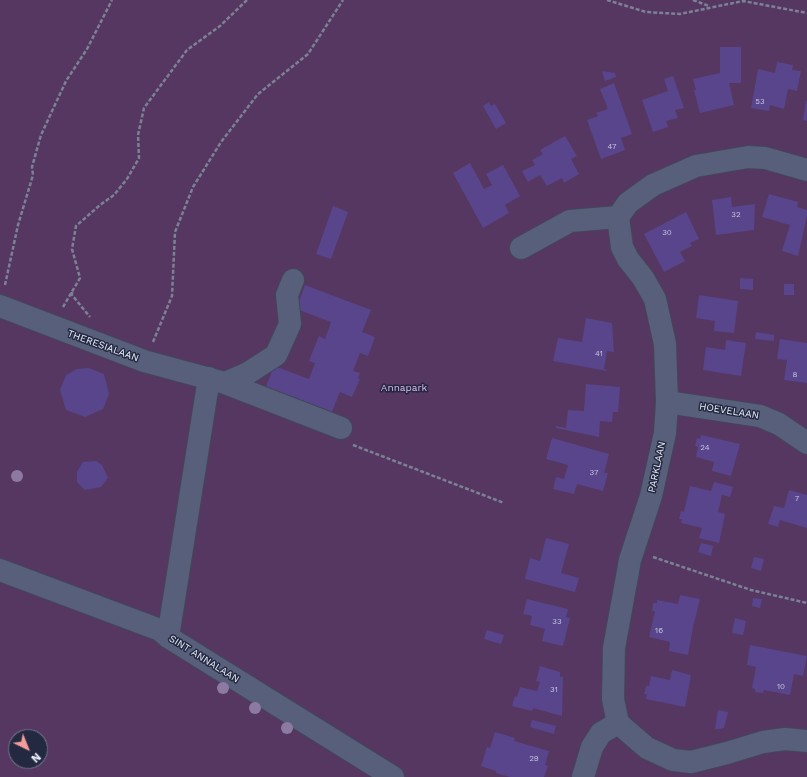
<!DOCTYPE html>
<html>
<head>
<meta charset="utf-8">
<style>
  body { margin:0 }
  #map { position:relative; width:807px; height:777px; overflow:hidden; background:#232941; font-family:"Work Sans",sans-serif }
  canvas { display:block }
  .north { position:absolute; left:8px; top:729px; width:40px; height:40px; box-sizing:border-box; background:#232941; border:1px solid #73798c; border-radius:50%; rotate:137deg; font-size:11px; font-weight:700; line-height:16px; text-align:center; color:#ecf0fd }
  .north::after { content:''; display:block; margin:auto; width:14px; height:18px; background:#f59b9a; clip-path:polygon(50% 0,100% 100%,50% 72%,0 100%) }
</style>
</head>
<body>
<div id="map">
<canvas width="807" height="777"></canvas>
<div class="north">N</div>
</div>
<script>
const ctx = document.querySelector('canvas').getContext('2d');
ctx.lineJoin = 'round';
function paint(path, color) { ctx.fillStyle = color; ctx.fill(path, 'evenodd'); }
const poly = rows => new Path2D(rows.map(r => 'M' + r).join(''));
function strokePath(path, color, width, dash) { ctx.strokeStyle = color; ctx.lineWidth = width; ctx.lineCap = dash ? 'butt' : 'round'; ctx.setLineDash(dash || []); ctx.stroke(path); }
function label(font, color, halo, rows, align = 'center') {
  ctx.font = font + ' "Work Sans",sans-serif'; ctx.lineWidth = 3; ctx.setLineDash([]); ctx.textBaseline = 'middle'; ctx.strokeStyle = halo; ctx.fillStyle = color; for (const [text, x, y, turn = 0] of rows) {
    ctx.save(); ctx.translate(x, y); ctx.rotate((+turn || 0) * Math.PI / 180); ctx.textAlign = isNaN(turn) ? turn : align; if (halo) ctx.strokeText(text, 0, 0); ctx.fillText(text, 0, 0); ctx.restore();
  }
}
paint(poly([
  [0,0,807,0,807,777,0,777],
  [16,737,40,737,40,761,16,761]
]), '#553762');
paint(poly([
  [720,47,741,47,741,83,729,83,734,105,700,113,694,90,696,90,693,79,720,73],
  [777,62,793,65,792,70,801,71,797,91,788,89,784,109,770,105,769,111,751,108,758,69,775,73],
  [602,71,615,73,616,77,605,81],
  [673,76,684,108,675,110,678,118,666,121,668,127,653,132,642,100,668,91,664,79],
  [614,83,632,134,621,138,625,150,601,159,587,120,598,116,596,113,608,109,600,89],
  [806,101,807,101,807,121,803,120],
  [489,102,491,106,495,104,506,123,496,129,483,106],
  [565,136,577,156,571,159,579,174,564,183,562,178,547,186,540,175,528,182,522,171,535,165,532,160,543,154,540,150],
  [470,163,484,189,492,185,486,174,503,165,520,196,505,205,509,213,483,228,453,173],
  [769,194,798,202,797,207,807,210,807,216,798,256,782,251,790,225,762,217],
  [731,197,732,207,755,204,754,230,716,235,712,200],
  [333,206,348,212,331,259,316,254],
  [686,212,699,239,690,243,692,246,680,252,685,261,664,272,644,234],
  [740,278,753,279,753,290,740,289],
  [784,284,794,284,794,295,784,295],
  [305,285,371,310,362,332,375,337,368,356,360,353,353,371,360,373,358,378,360,379,352,397,340,392,331,414,265,389,274,366,309,379,315,363,309,361,319,336,325,339,331,322,296,309],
  [699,295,738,301,734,333,714,331,715,321,696,318],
  [586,318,612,323,614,352,607,351,604,369,607,370,607,371,553,361,558,338,582,342],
  [756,332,774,335,774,341,755,339],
  [780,339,807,343,807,383,784,380,787,360,777,359],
  [726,340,746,343,741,376,703,370,706,347,725,350],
  [89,368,104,374,109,394,103,409,85,417,66,410,60,390,66,375,77,369],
  [586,384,620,387,618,412,613,412,612,422,600,421,599,437,556,428,556,426,566,428,568,410,584,411],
  [701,435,740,444,731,476,712,471,714,462,696,457,698,447,695,446,697,438,700,439],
  [552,438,609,454,604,473,608,473,603,491,577,484,574,494,553,489,556,477,564,479,568,465,546,459],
  [96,461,102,465,108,478,101,487,85,490,77,482,77,472,83,462],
  [714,482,733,487,730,497,722,495,718,512,725,514,719,543,699,538,702,528,681,523,682,519,679,519,681,511,684,512,690,486,711,491],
  [789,490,807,495,807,528,780,520,778,527,768,524,774,506,784,508],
  [546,538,569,544,561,573,579,578,575,592,525,579,530,558,540,561],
  [701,543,713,546,711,556,698,552],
  [754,557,764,559,761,571,751,568],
  [680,595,700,599,693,627,688,655,669,651,670,642,649,637,655,611,652,611,653,603,657,603,657,600,678,604],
  [753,598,762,599,760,608,752,606],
  [527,599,568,609,566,617,570,618,563,646,542,641,545,629,530,625,532,616,523,614],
  [735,618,746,621,743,635,732,633],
  [487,630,504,635,501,644,484,639],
  [750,645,807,656,803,676,794,674,790,695,764,690,763,693,755,692,755,689,752,688,756,667,747,665],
  [540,666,560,672,560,677,563,677,562,716,533,708,532,711,512,706,515,696,517,697,520,687,537,691,540,682,536,681],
  [672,670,691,675,685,707,646,699,647,694,644,694,646,686,649,686,651,676,670,680],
  [718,710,728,712,724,728,719,729,715,729],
  [532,720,556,726,554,734,530,727],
  [495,732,515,738,514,741,549,751,545,765,548,766,544,777,510,777,496,773,496,771,481,766,487,747,490,748]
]), '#58458c');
const minor = poly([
  [807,170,765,158,748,157,696,166,653,185,628,203,618,217,622,247,628,259,643,278,655,299,665,344,667,402,665,433,651,496,630,560,614,648,613,699,618,723,647,748,673,760,691,762,727,753,763,742,785,739,807,741],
  [521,248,570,221,618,217],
  [0,306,144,361,225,383,341,428],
  [225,383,248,373,276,355,290,324,287,295,293,280],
  [667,402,760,416,779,424,807,443],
  [0,570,160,630,168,637,393,777],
  [168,637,209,378],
  [583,777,592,747,601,733,618,723]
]);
strokePath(minor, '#43475a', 24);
strokePath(poly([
  [607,0,646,12,680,14,743,1,807,13],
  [693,0,709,6],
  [5,285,18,225,33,175,32,167,41,135,66,81,87,49,112,0],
  [72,292,72,295,90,317],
  [63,307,80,278,72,249,76,226,100,205,114,195,127,179,139,158,138,135,144,108,187,50,220,26,247,0],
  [153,342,172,296,175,232,193,187,221,142,258,94,308,54,343,0],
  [353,445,504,503],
  [653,557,751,590,807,603]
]), '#7c8194', 2.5, [4, 2]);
strokePath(minor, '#585f7b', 22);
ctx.fillStyle = '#8d7aa3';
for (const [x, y] of [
  [17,476],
  [223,688],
  [255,708],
  [287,728]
]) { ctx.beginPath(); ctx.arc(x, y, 6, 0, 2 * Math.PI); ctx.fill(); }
label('8px', '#c7c5e1', null, [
  ["53",760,102],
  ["47",612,147],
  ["32",736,215],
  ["30",667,233],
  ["41",599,354],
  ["8",795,375],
  ["24",705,448],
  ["37",594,473],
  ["7",797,499],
  ["33",557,622],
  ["16",659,631],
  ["10",781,687],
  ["31",554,690],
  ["29",534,759]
]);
label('10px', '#ecf0fd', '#232941', [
  ["THERESIALAAN",103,346,20],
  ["HOEVELAAN",729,411,9],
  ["PARKLAAN",657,467,-78],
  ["SINT ANNALAAN",204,659,32]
]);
label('10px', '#e3bcf3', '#232941', [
  ["Annapark",404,388]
]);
</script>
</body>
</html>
